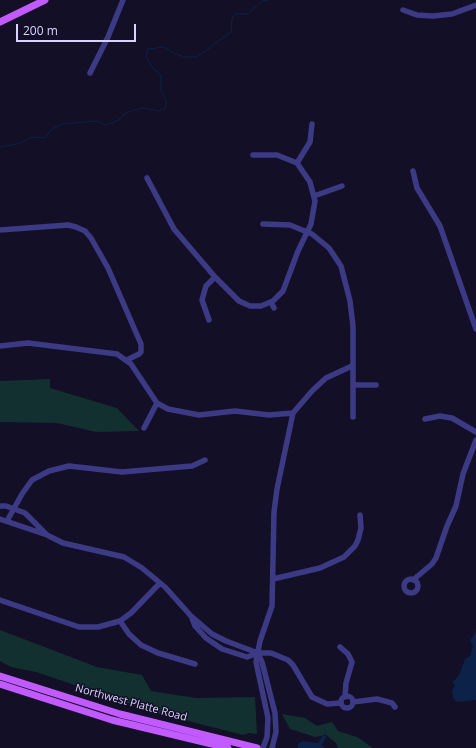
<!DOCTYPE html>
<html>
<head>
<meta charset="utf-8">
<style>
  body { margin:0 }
  #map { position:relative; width:476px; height:748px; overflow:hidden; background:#130f26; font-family:"Open Sans",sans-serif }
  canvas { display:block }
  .scale { position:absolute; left:16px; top:24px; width:120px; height:18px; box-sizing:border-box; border:2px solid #d9d4ff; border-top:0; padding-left:5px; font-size:12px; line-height:14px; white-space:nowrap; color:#d9d4ff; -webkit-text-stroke:3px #130f26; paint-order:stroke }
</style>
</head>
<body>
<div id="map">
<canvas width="476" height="748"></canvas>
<div class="scale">200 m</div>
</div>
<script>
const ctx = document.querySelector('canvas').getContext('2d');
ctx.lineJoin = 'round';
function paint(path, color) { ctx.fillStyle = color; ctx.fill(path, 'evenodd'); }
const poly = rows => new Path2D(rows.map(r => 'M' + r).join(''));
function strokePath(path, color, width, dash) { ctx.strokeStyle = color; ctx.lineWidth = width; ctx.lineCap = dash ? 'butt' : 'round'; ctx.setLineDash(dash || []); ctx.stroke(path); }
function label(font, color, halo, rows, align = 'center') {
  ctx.font = font + ' "Open Sans",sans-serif'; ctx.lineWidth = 3; ctx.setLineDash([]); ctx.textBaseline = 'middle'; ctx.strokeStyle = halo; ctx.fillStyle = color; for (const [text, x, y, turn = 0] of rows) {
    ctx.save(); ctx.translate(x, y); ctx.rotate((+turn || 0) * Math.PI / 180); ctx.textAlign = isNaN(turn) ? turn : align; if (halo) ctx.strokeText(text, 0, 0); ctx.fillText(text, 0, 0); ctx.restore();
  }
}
paint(poly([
  [50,379,50,388,117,408,139,431,96,432,57,423,0,422,0,381],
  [0,630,97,667,142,675,151,691,196,698,255,697,257,734,249,733,243,735,157,713,36,672,11,667,0,661],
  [282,714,305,718,317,726,332,722,338,731,357,737,373,748,338,748,336,743,326,735,315,737,290,729]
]), '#12302f');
paint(poly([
  [476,631,476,700,457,702,453,698,452,691,455,685,452,683,459,675,465,659,470,656,473,646,470,641],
  [323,735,327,737,321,745,325,748,298,748,298,744,302,741,318,743]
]), '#0c2248');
strokePath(poly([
  [0,147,17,144,33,137,45,138,51,130,62,124,98,121,105,125,119,120,127,112,142,108,159,111,166,107,166,99,161,91,161,76,149,63,146,56,148,49,165,47,175,54,186,57,197,57,231,32,232,19,235,14,248,14,262,1,269,0],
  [324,735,326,730]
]), '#0c2248', 1);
strokePath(poly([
  [403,10,417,15,433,16,452,14,476,5],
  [90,73,108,37,123,0],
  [297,163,310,142,312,124],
  [413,171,417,188,440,226,476,329],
  [147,178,174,229,215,277,239,301,250,306,261,306,273,301,283,291,298,251,311,224,315,201,310,182,297,163,277,155,253,155],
  [314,196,342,186],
  [263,224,290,225,312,234,329,248,341,266,350,301,353,326,353,417],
  [0,230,68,225,76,227,85,231,91,238,108,268,141,344,141,352,139,354,127,360],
  [271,302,274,308],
  [209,320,202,300,206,286,215,277],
  [0,346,28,343,117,354,131,364,157,403,168,409,199,415,235,411,269,415,293,413,312,391,326,378,352,366],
  [353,385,376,385],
  [425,419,440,416,452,418,476,432],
  [144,428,157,403],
  [0,506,6,506,25,513,47,535],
  [0,519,47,535,63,543,124,557,142,568,165,587,191,616,212,634,226,641,258,653,271,653,288,660,293,665,312,697,327,704,341,703],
  [7,521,22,494,32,480,49,471,69,466,122,472,192,466,205,460],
  [273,579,320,568,344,557,355,546,358,540,361,528,360,515],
  '404 586a7 7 0 1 1 14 0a7 7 0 1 1-14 0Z',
  [413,580,432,564,436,558,447,526,456,506,463,474,476,440],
  [0,600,79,627,98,627,120,621,131,613,160,583],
  [192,618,195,626,206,638,222,649,247,657,258,653],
  [120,621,129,634,141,645,158,653,195,664],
  [340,647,348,654,352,662,346,683,345,697],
  [258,653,262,662,275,713,276,732,272,748],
  '341 702a6 6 0 1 1 12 0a6 6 0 1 1-12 0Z',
  [353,702,377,699,392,703,395,707],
  [263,748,267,737,268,718,256,662,260,641,272,606,274,512,277,489,293,413]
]), '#3d3a85', 5.5);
strokePath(poly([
  [0,22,45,0],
  [0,676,120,714,257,748],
  [0,684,112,720,228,748]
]), '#c25bff', 7);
label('11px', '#d9d4ff', '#130f26', [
  ["Northwest Platte Road",131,703,15]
]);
</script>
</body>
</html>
